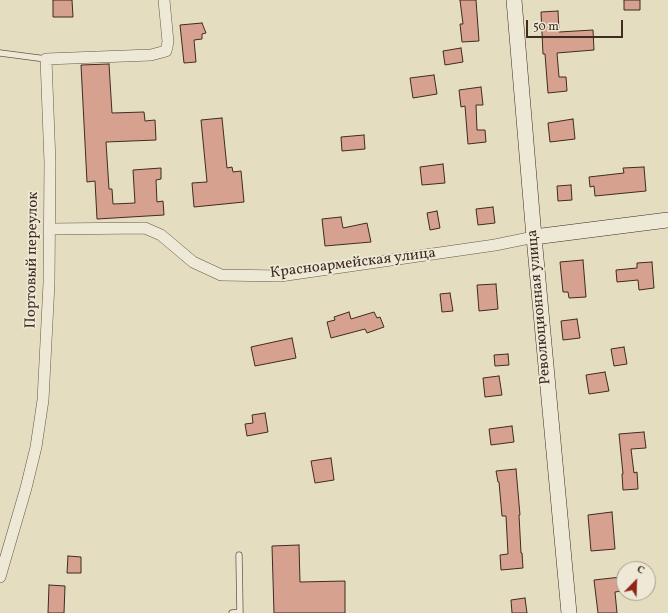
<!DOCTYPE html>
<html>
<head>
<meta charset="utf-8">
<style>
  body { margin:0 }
  #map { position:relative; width:668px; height:613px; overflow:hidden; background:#e5ddc0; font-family:Vollkorn,serif }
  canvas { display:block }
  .north { position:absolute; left:616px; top:561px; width:40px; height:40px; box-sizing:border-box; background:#eee9d6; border:1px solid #a89d8e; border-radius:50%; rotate:23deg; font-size:11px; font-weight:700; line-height:16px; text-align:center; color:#3f2b21 }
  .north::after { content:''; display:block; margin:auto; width:14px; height:18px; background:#8f2418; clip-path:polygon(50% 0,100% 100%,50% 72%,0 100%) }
  .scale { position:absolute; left:526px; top:20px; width:97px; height:18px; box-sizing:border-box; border:2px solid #3f2b21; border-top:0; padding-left:5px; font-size:12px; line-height:14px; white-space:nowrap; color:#3f2b21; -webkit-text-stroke:3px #eee9d6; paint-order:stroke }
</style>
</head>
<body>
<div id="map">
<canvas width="668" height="613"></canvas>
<div class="north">С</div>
<div class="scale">50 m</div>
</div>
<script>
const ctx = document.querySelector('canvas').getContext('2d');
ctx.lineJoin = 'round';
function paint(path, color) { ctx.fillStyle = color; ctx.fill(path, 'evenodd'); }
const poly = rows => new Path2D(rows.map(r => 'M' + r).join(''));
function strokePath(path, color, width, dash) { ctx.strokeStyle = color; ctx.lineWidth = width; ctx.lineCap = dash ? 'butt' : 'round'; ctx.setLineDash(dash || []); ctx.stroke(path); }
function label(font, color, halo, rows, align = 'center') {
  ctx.font = font + ' Vollkorn,serif'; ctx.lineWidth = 3.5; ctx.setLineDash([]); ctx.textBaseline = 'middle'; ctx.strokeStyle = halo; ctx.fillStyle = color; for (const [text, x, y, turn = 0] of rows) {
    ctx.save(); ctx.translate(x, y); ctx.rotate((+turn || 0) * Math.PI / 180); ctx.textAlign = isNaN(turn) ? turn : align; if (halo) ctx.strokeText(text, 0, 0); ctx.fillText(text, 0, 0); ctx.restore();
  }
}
const building = poly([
  [53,0,72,0,73,17,53,17,53,0],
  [460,0,476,0,479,41,462,42,460,24,463,24,460,0],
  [624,0,640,0,640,10,624,10,624,0],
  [558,11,559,32,593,30,594,50,557,53,559,77,566,77,567,91,548,93,545,54,543,54,541,12,558,11],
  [202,23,206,33,202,34,202,39,194,40,196,62,184,63,180,25,202,23],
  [461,48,463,62,445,65,443,51,461,48],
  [109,64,112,113,144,112,145,121,155,120,156,140,106,142,109,189,112,189,113,204,135,203,133,170,161,168,161,179,156,180,157,202,163,201,164,215,97,219,95,181,87,182,81,65,109,64],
  [434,75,437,94,413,98,410,78,434,75],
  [481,87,483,105,476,105,477,130,485,130,486,142,468,144,465,106,461,107,459,90,481,87],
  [222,118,227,168,232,167,233,172,241,171,244,202,194,207,192,183,207,182,201,120,222,118],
  [573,119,575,139,550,142,548,123,573,119],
  [364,135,365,149,342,151,341,137,364,135],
  [443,164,445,183,422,185,420,167,443,164],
  [644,167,646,191,595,196,594,186,590,187,589,177,624,173,623,168,644,167],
  [571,185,572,200,558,201,557,186,571,185],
  [493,207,495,223,478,225,476,209,493,207],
  [437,211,440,228,430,230,427,213,437,211],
  [341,217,343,228,367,223,371,242,325,246,322,219,341,217],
  [583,260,586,297,569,298,568,292,563,292,560,262,583,260],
  [652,262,654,288,639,290,638,280,617,282,616,270,637,268,637,263,652,262],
  [496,284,498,309,479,311,477,285,496,284],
  [450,293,453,311,442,312,440,294,450,293],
  [349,312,351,319,374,312,377,318,380,317,384,327,367,333,365,329,331,338,327,322,335,320,334,317,349,312],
  [577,319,580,338,563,340,561,321,577,319],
  [292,338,296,358,255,366,251,347,292,338],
  [624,347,627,364,614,366,611,349,624,347],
  [508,354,509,365,495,366,494,355,508,354],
  [605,372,609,391,589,394,586,375,605,372],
  [499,376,502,395,485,397,483,378,499,376],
  [265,413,268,432,247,436,245,424,253,423,252,415,265,413],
  [512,426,514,442,491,445,489,429,512,426],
  [644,432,646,448,631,449,634,473,637,472,638,489,623,490,622,474,623,474,619,434,644,432],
  [331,458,334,480,315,483,311,461,331,458],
  [516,469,520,515,519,515,521,553,522,553,523,568,501,570,500,555,508,554,506,516,502,516,499,482,498,482,496,471,516,469],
  [612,512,615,549,591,551,588,515,612,512],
  [299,545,300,582,345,581,345,613,274,613,272,546,299,545],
  [68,556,81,557,81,573,67,573,68,556],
  [621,577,622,591,615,592,617,613,598,613,594,580,621,577],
  [49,585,65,586,64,613,48,613,49,585],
  [525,598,527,613,512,613,511,600,525,598]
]);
paint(building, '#d7a18f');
strokePath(building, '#3f2b21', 1);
const lane = poly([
  [0,53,46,59],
  [239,555,240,613],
  [232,613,240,612]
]);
const street = poly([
  [49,229,145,228,161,235,193,262,221,275,280,276,495,245,534,237],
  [0,577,26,488,36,447,43,400,49,283,50,163,46,59,151,55,166,51,168,42,164,0]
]);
const secondary = poly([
  [514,0,534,237,569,613],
  [534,237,668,220]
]);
strokePath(lane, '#685849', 7);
strokePath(street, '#685849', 12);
strokePath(secondary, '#3f2b21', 16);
strokePath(lane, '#eee9d6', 5.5);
strokePath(street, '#eee9d6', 11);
strokePath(secondary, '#eee9d6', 15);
label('15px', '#3f2b21', '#eee9d6', [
  ["Портовый переулок",33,260,-89],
  ["Красноармейская улица",353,264,-7],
  ["Революционная улица",540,307,-95]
]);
</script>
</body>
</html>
